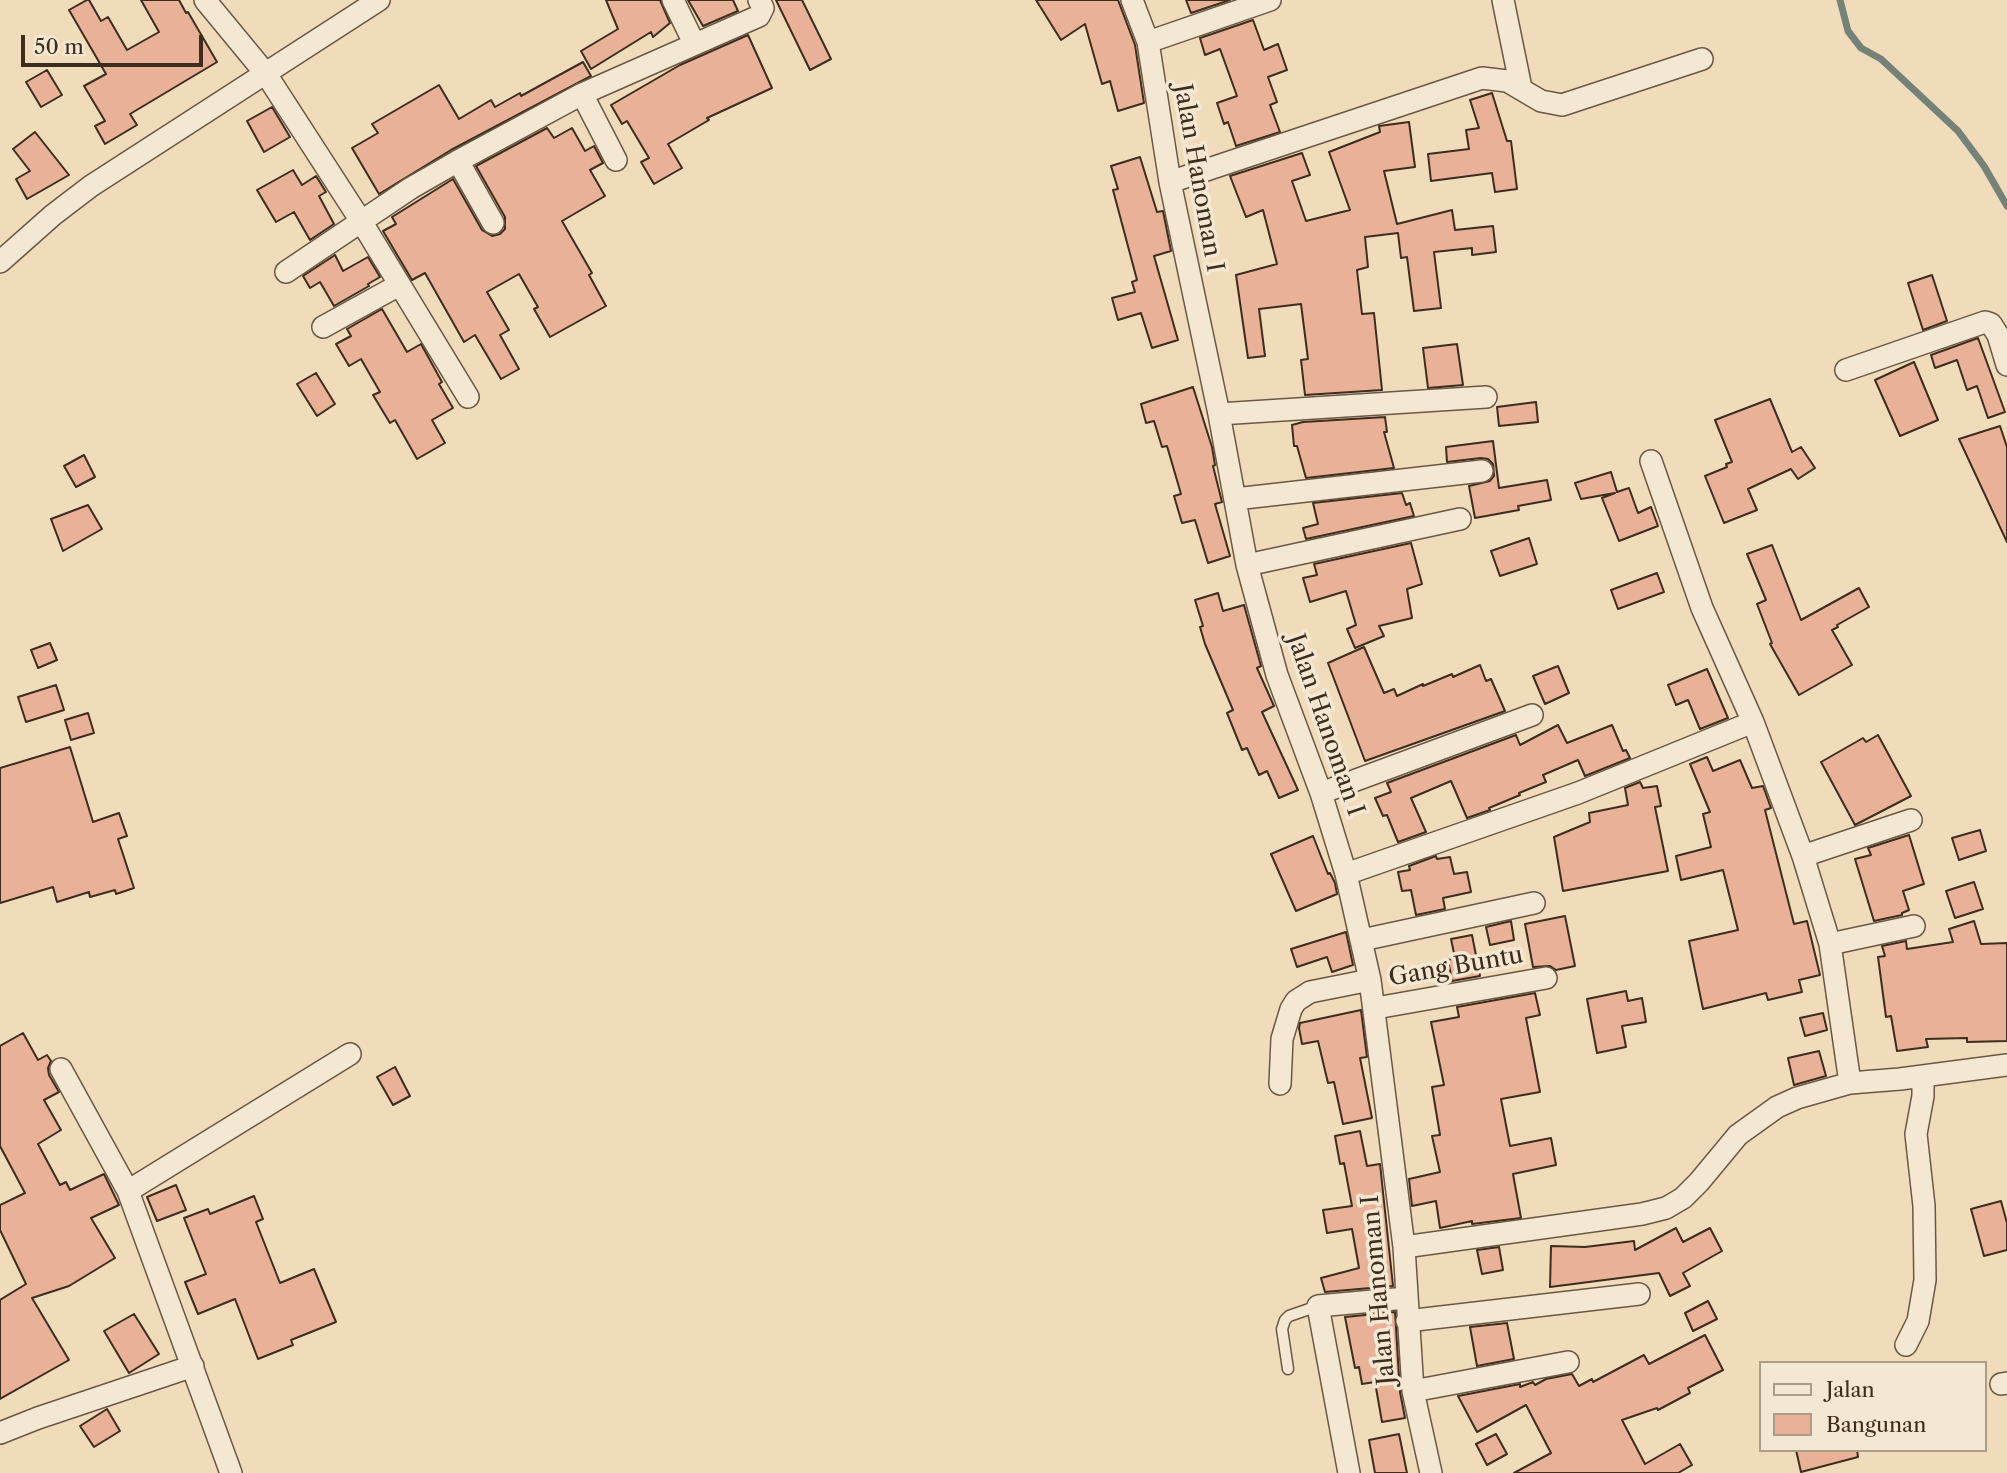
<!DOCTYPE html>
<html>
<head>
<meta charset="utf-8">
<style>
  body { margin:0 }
  #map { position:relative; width:2007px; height:1473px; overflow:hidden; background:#f0dbbb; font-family:"Libre Caslon Text",serif }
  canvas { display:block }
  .legend { position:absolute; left:1759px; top:1361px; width:228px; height:91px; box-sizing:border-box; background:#f5e8d3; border:2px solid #ab9d8a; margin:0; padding:9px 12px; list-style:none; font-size:21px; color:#3d2d1c }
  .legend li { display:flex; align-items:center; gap:14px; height:35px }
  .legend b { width:35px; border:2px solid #ab9d8a }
  .scale { position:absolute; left:21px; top:35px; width:182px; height:32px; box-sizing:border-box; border:4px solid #3d2d1c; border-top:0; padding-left:9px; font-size:21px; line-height:24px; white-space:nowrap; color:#3d2d1c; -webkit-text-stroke:5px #f5e8d3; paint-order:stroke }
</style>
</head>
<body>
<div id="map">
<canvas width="2007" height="1473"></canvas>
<ul class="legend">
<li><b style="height:9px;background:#f5e8d3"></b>Jalan</li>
<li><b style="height:19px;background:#e9b198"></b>Bangunan</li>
</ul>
<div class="scale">50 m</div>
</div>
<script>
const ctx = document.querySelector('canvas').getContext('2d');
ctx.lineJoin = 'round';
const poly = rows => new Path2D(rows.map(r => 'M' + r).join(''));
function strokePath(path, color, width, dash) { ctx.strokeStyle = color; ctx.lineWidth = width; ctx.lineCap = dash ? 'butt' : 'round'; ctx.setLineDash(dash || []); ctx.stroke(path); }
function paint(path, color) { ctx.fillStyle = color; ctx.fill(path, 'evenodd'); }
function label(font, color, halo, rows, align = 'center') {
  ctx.font = font + ' "Libre Caslon Text",serif'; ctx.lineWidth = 7; ctx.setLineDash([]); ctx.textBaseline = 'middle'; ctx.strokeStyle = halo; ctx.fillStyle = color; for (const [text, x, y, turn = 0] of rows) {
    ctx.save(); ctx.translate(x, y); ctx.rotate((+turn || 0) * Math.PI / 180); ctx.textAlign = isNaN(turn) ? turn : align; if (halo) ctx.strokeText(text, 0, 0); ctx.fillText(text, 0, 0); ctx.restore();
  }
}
strokePath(poly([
  [1840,0,1848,31,1861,48,1881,59,1958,131,1984,166,2007,206]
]), '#758278', 7);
const building = poly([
  [87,0,89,0,101,21,108,17,127,50,159,32,141,0,179,0,186,13,188,12,217,62,130,114,137,125,105,144,95,126,105,121,84,86,106,74,69,10,87,0],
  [606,0,660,0,670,23,653,37,651,32,591,69,581,51,618,29,606,0],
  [688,0,733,0,738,11,703,26,688,0],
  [776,0,802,0,831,59,810,70,776,0],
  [1036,0,1118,0,1135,45,1144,103,1118,111,1110,81,1102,84,1085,24,1061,40,1036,0],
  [1186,0,1230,0,1191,13,1186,0],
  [1253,20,1264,50,1278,44,1287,70,1268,77,1277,102,1270,105,1280,132,1236,146,1228,122,1224,124,1217,103,1237,96,1220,49,1205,55,1200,38,1253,20],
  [748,35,772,88,707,118,709,120,668,144,682,168,654,184,641,162,649,158,627,121,622,124,611,105,680,65,748,35],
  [583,62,591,76,451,150,379,194,352,148,378,133,372,124,439,85,459,119,491,100,495,107,520,93,521,96,583,62],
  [47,70,62,95,41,107,26,82,47,70],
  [1492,93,1507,141,1511,141,1517,189,1495,192,1492,173,1431,181,1428,154,1469,149,1466,130,1479,128,1470,100,1492,93],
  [272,107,290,137,264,152,247,121,272,107],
  [1409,122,1415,167,1384,171,1397,224,1452,210,1455,230,1493,226,1496,252,1472,255,1472,248,1434,252,1441,308,1414,311,1407,257,1401,258,1398,233,1365,237,1368,267,1357,270,1362,314,1374,313,1382,390,1305,395,1301,360,1308,359,1301,304,1259,309,1265,356,1248,358,1236,275,1277,264,1263,210,1246,217,1230,176,1302,153,1310,175,1292,181,1306,221,1350,210,1329,152,1380,132,1379,126,1409,122],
  [547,128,554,138,572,128,585,151,594,146,603,163,590,170,605,196,562,221,592,273,589,275,606,306,550,337,534,309,538,307,519,274,487,292,509,330,500,335,519,369,501,379,475,335,464,342,425,273,412,280,383,231,396,224,392,217,453,179,482,230,492,236,500,234,505,229,505,217,476,166,547,128],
  [35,132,69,175,27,199,16,179,30,171,13,149,35,132],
  [1140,157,1157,212,1163,211,1171,251,1154,256,1178,340,1152,348,1141,313,1118,320,1112,298,1135,292,1132,282,1137,280,1113,190,1118,189,1111,166,1140,157],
  [293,170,302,185,316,176,326,192,319,196,334,224,310,240,294,212,276,222,257,190,293,170],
  [335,255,343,271,368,257,380,277,368,284,369,286,334,306,320,282,310,288,303,276,335,255],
  [1932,275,1947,321,1923,330,1908,283,1932,275],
  [382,309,407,352,421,344,442,382,439,384,453,408,432,420,445,443,417,459,395,420,390,423,373,395,380,392,361,359,349,366,336,344,351,336,347,329,382,309],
  [1978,338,2005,412,1988,418,1977,386,1967,390,1957,360,1935,368,1931,355,1978,338],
  [1457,344,1463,385,1428,388,1423,348,1457,344],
  [1914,362,1938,420,1900,436,1875,380,1914,362],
  [316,373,335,404,317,416,297,384,316,373],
  [1193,387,1212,447,1215,465,1213,466,1222,502,1215,504,1230,556,1208,563,1195,520,1182,523,1174,496,1181,494,1167,446,1162,447,1154,421,1146,423,1141,404,1193,387],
  [1770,399,1792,452,1801,447,1815,468,1798,479,1791,469,1748,489,1757,510,1724,523,1705,476,1727,467,1726,464,1732,462,1715,420,1770,399],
  [1536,402,1538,422,1499,426,1497,407,1536,402],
  [1385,417,1387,432,1384,432,1394,468,1306,478,1297,446,1294,446,1292,425,1303,422,1385,417],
  [2000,426,2007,447,2007,542,1959,439,2000,426],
  [1493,441,1499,488,1547,480,1551,500,1518,506,1519,510,1475,518,1469,486,1490,481,1494,476,1493,464,1488,459,1481,458,1447,462,1446,447,1493,441],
  [84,455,95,477,76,487,64,466,84,455],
  [1611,472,1617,492,1629,488,1638,513,1651,507,1658,526,1619,541,1602,498,1615,493,1581,499,1575,483,1611,472],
  [1402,493,1406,505,1410,503,1414,516,1306,539,1303,528,1318,524,1313,503,1402,493],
  [88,505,102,529,63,551,51,519,88,505],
  [1529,538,1537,564,1500,576,1491,551,1529,538],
  [1411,543,1422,584,1407,589,1412,618,1379,626,1384,636,1355,648,1347,629,1356,625,1346,591,1310,602,1303,578,1317,575,1314,564,1411,543],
  [1772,545,1801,620,1859,588,1869,607,1837,625,1838,627,1832,630,1852,665,1799,695,1770,644,1772,643,1757,604,1766,600,1747,554,1772,545],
  [1657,573,1664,592,1618,609,1611,590,1657,573],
  [1218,593,1223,611,1244,605,1261,666,1257,668,1274,706,1262,712,1298,790,1279,798,1267,771,1259,775,1247,748,1242,750,1227,713,1233,710,1205,644,1200,627,1203,626,1195,600,1218,593],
  [50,643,57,660,38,668,31,650,50,643],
  [1364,647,1384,693,1394,689,1397,696,1423,684,1423,686,1452,674,1453,677,1480,665,1486,681,1491,679,1505,711,1365,761,1328,663,1364,647],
  [1558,666,1569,693,1545,704,1533,676,1558,666],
  [1707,669,1728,718,1700,729,1688,700,1676,705,1668,685,1707,669],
  [56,685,64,710,26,722,18,697,56,685],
  [88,713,94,733,71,740,65,720,88,713],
  [1558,725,1567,743,1612,725,1623,751,1626,750,1630,758,1585,776,1578,760,1543,775,1546,782,1519,793,1520,795,1489,808,1490,810,1467,818,1451,781,1411,798,1426,832,1398,842,1387,815,1383,816,1375,798,1391,792,1387,783,1516,735,1520,745,1558,725],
  [1878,735,1911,796,1855,825,1821,762,1863,738,1866,742,1878,735],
  [70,747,93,822,119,813,127,836,118,839,134,888,116,894,115,890,90,897,89,892,57,902,53,887,0,903,0,768,70,747],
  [1707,757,1713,771,1740,760,1752,788,1763,786,1771,808,1765,810,1794,924,1807,921,1820,975,1799,980,1802,992,1768,1000,1766,993,1703,1009,1689,941,1738,930,1723,870,1681,880,1676,856,1711,847,1703,814,1710,812,1690,764,1707,757],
  [1640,782,1643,788,1657,786,1661,806,1655,807,1668,871,1563,891,1554,837,1590,822,1589,813,1628,805,1625,788,1640,782],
  [1980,830,1986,851,1959,860,1952,838,1980,830],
  [1909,835,1924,884,1903,891,1909,910,1902,913,1902,915,1874,921,1855,859,1871,855,1868,848,1909,835],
  [1313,836,1328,874,1330,873,1335,883,1337,894,1296,911,1271,854,1313,836],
  [1436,856,1437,859,1450,857,1454,874,1467,872,1471,892,1443,898,1445,909,1416,915,1411,890,1402,891,1398,872,1410,870,1409,866,1436,856],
  [1974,882,1983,909,1955,918,1946,891,1974,882],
  [1565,916,1575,966,1556,970,1550,966,1533,967,1525,924,1565,916],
  [1511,921,1514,940,1490,945,1486,927,1511,921],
  [1974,921,1981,944,2007,943,2007,1041,1967,1042,1967,1038,1926,1039,1928,1047,1897,1051,1891,1016,1886,1017,1878,957,1885,956,1882,946,1906,941,1907,949,1953,942,1949,929,1974,921],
  [1346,932,1353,965,1332,972,1327,957,1297,967,1291,949,1346,932],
  [1472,935,1480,976,1452,981,1448,960,1455,958,1451,939,1472,935],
  [1626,991,1628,1001,1642,998,1646,1022,1622,1026,1626,1047,1597,1053,1587,999,1626,991],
  [1535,993,1540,1015,1526,1018,1540,1092,1501,1099,1510,1146,1551,1138,1556,1165,1513,1174,1521,1218,1472,1224,1472,1221,1440,1228,1436,1201,1412,1206,1409,1179,1440,1172,1432,1136,1440,1135,1432,1087,1444,1085,1431,1022,1459,1017,1457,1007,1535,993],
  [1361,1010,1367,1057,1360,1058,1372,1118,1343,1124,1334,1082,1328,1083,1318,1041,1302,1044,1299,1028,1300,1023,1361,1010],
  [1823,1013,1827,1030,1805,1036,1800,1018,1823,1013],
  [23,1033,38,1060,47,1055,51,1061,48,1068,49,1075,59,1092,44,1100,61,1130,38,1144,60,1185,66,1182,70,1190,104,1174,119,1205,91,1218,115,1258,69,1286,32,1298,69,1360,0,1399,0,1300,26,1284,0,1230,0,1205,25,1193,0,1146,0,1046,23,1033],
  [1819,1051,1826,1076,1794,1085,1788,1058,1819,1051],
  [395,1067,410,1096,393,1105,377,1077,395,1067],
  [1360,1131,1367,1166,1380,1164,1393,1286,1325,1292,1321,1278,1359,1268,1352,1229,1327,1233,1323,1210,1352,1206,1344,1163,1340,1164,1335,1136,1360,1131],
  [176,1185,186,1210,157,1221,147,1197,176,1185],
  [254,1196,263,1219,256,1222,280,1283,314,1269,336,1322,291,1340,293,1345,258,1359,235,1299,198,1314,185,1282,206,1274,184,1218,208,1209,210,1214,254,1196],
  [2001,1201,2007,1223,2007,1250,1984,1256,1971,1209,2001,1201],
  [1676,1228,1683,1242,1710,1228,1722,1251,1683,1273,1690,1286,1670,1296,1659,1273,1550,1287,1551,1246,1585,1247,1634,1241,1635,1250,1676,1228],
  [1499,1247,1503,1270,1482,1274,1477,1250,1499,1247],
  [1708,1301,1717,1319,1693,1331,1685,1313,1708,1301],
  [1395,1312,1400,1392,1405,1418,1382,1422,1375,1382,1362,1384,1359,1367,1355,1368,1345,1317,1395,1312],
  [134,1314,159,1354,129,1373,104,1331,134,1314],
  [1507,1323,1514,1359,1477,1366,1470,1327,1507,1323],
  [1705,1335,1723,1370,1688,1388,1690,1393,1658,1410,1657,1408,1622,1420,1645,1464,1680,1444,1692,1465,1678,1473,1514,1473,1551,1453,1526,1405,1477,1432,1458,1396,1520,1384,1520,1387,1533,1382,1535,1385,1546,1379,1572,1374,1579,1386,1592,1379,1593,1382,1644,1355,1649,1364,1705,1335],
  [107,1409,120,1431,94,1447,80,1426,107,1409],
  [1399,1434,1407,1473,1375,1473,1369,1440,1399,1434],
  [1496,1434,1507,1454,1487,1465,1476,1444,1496,1434],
  [1796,1450,1857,1450,1858,1457,1801,1472,1796,1450]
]);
paint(building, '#e9b198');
strokePath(building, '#3d2d1c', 2);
const lane = poly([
  [1288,1369,1282,1329,1285,1320,1289,1316,1318,1306]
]);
const street = poly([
  [205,0,266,74,361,221,468,397],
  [673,0,694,43],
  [1132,0,1148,42,1170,182,1219,414,1247,565,1277,675,1321,793,1346,874,1370,980,1404,1247,1413,1391,1431,1473],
  [1503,0,1521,88],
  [1148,42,1270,0],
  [582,94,616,160],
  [458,161,493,223],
  [1170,182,1482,78,1507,81,1541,101,1562,105,1702,59],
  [0,262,53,215,91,186,379,0],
  [286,272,411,188,458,161,582,94,759,16,763,8,759,0],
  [323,327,399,285],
  [1846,370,1985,322,1991,324,1998,335,2007,365],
  [1219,414,1486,397],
  [1651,461,1702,608,1753,722,1803,856,1830,944,1850,1083],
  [1235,499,1482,471],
  [1247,565,1460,519],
  [1321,793,1532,715],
  [1803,856,1911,820],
  [1346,874,1578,793,1753,722],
  [1362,940,1534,903],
  [1830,944,1914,926],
  [1376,1008,1546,978],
  [61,1069,128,1191,231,1473],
  [1280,1084,1282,1039,1291,1009,1296,1001,1310,992,1370,980],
  [128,1191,350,1054],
  [1404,1247,1642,1214,1666,1208,1683,1198,1699,1182,1738,1135,1777,1107,1797,1098,1850,1083,1900,1079,2007,1065],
  [1407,1321,1639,1294],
  [1906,1345,1918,1321,1925,1280,1924,1206,1916,1134,1923,1096,1923,1076],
  [2001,1384,2007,1383],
  [1413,1391,1568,1362],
  [0,1433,38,1418,193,1366],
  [1349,1473,1318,1306,1406,1298]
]);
strokePath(lane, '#6a5844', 13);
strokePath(street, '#6a5844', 24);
strokePath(lane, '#f5e8d3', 10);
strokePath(street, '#f5e8d3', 21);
label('24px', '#3d2d1c', '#f5e8d3', [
  ["Jalan Hanoman I",1198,178,80],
  ["Jalan Hanoman I",1325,725,71],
  ["Gang Buntu",1456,967,-10],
  ["Jalan Hanoman I",1379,1290,-95]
]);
</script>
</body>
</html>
